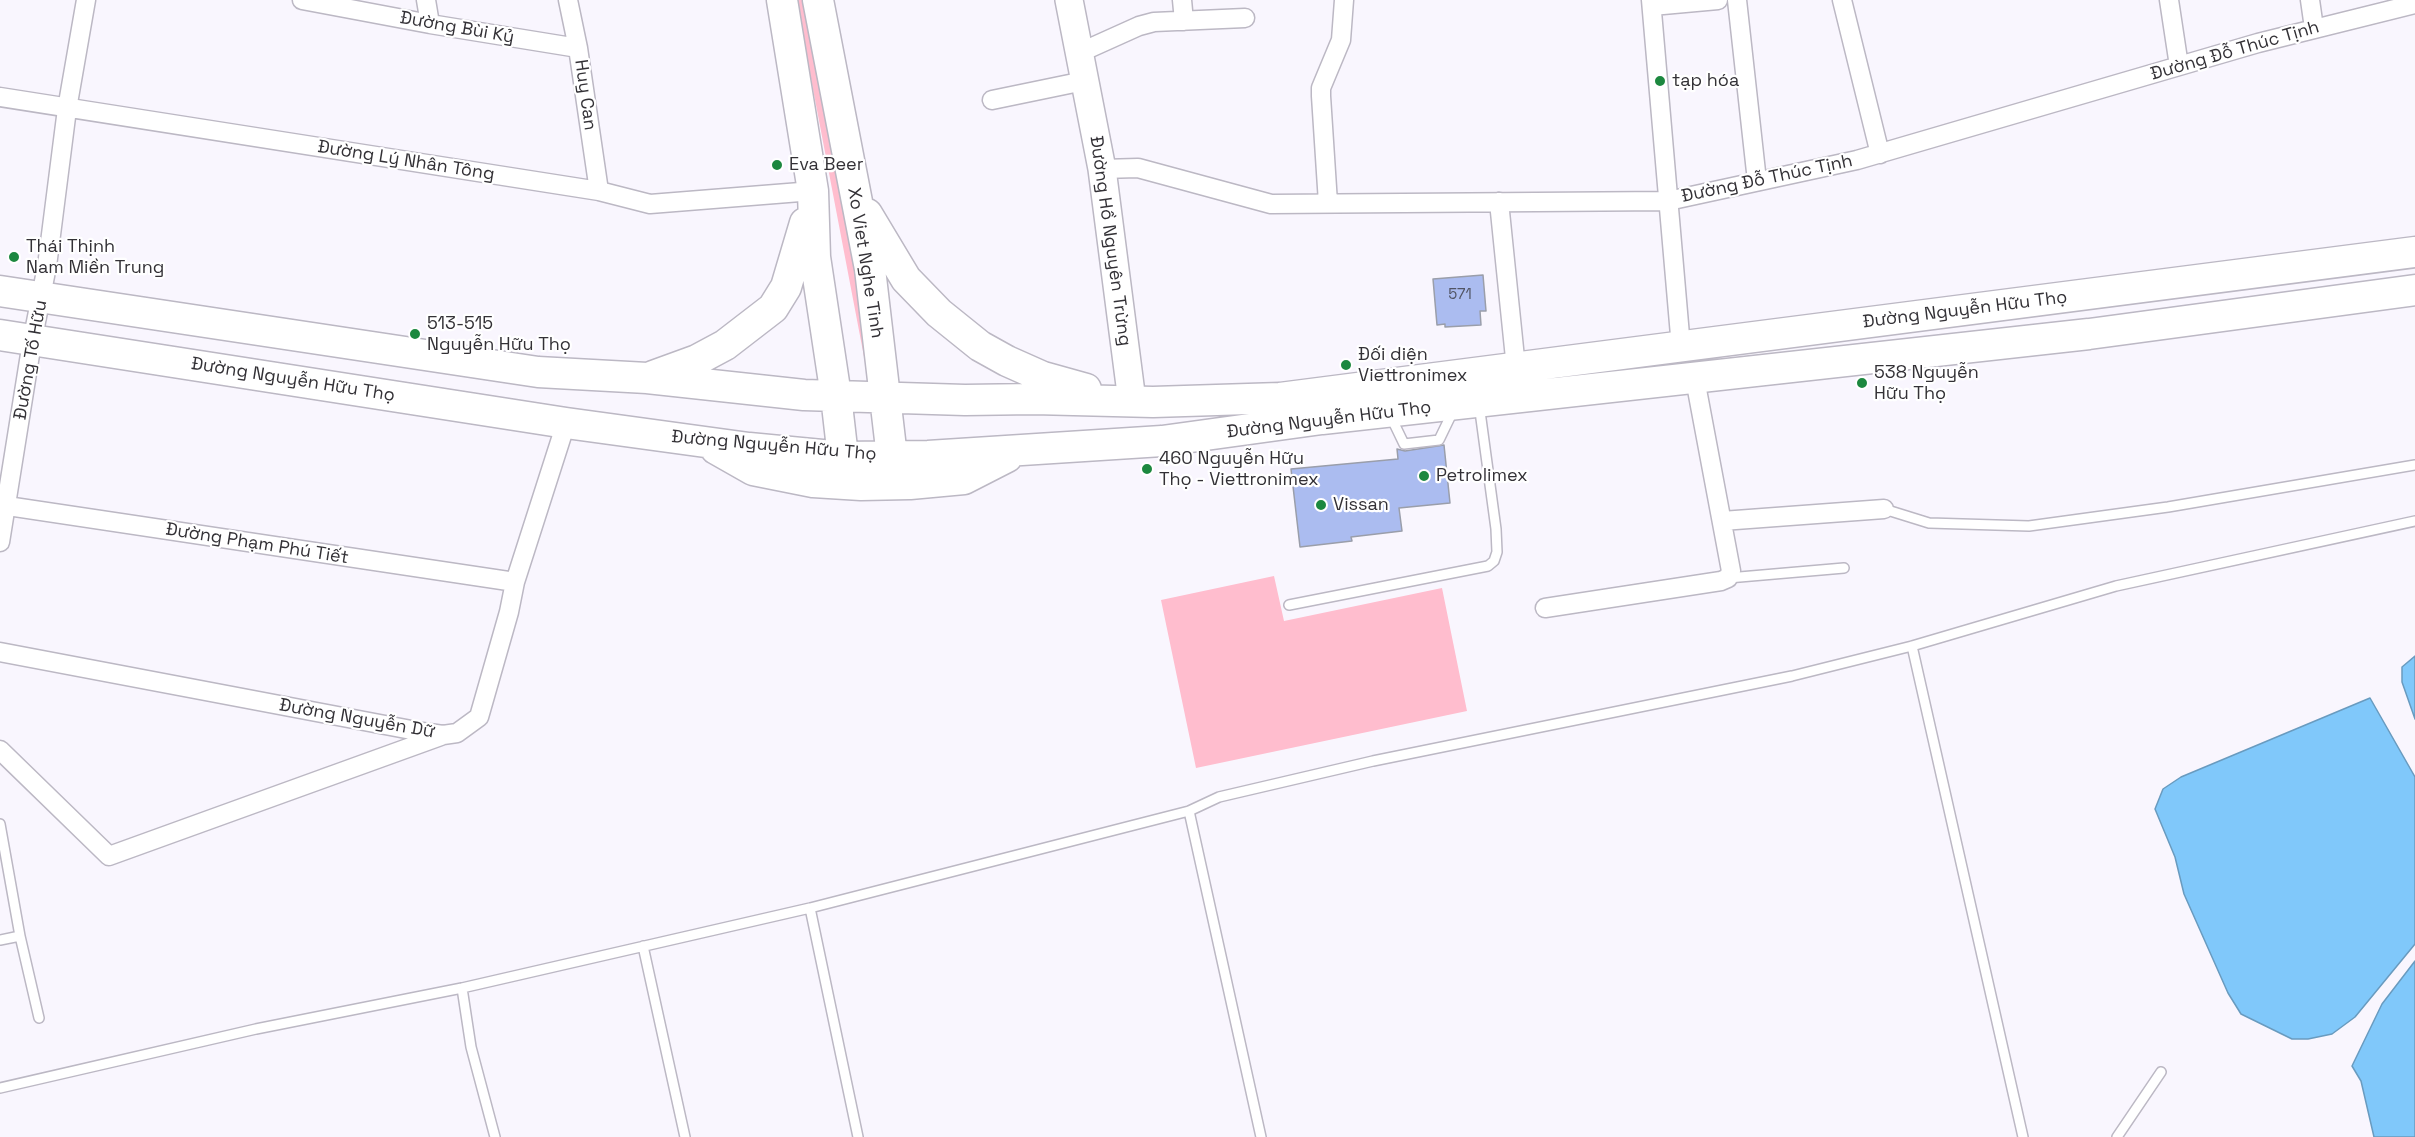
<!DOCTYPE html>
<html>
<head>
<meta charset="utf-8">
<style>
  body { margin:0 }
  canvas { display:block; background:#f9f6fe }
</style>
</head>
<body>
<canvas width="2415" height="1137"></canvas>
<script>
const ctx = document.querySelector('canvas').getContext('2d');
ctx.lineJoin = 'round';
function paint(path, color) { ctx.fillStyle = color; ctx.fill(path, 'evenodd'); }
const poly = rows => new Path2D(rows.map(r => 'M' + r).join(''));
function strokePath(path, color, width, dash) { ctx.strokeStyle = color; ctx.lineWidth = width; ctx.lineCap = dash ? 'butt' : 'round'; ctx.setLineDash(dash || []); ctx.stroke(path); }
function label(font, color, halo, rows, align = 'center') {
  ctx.font = font + ' "Space Grotesk",sans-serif'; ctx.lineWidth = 4.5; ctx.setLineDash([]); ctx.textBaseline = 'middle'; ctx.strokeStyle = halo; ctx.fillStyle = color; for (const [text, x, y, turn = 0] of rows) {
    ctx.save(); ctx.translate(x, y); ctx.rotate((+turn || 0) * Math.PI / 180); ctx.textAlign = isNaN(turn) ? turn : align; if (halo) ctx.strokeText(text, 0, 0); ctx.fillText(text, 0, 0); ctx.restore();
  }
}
paint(poly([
  [796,0,805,0,857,263,870,361,865,362],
  [1274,576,1284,621,1442,588,1467,711,1196,768,1161,600]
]), '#ffbdce');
const water = poly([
  [2415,656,2415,719,2402,682,2402,667,2415,656],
  [2370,698,2415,777,2415,944,2355,1017,2332,1034,2308,1039,2292,1039,2241,1014,2228,993,2184,894,2175,857,2155,809,2163,789,2181,777,2370,698],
  [2415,961,2415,1137,2374,1137,2361,1081,2352,1066,2382,1004,2415,961]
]);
paint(water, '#80c8fa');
strokePath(water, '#699bbf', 1.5);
const building = poly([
  [1483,275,1486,311,1480,311,1481,325,1445,327,1445,324,1437,325,1433,279,1483,275],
  [1444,445,1450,503,1399,508,1402,531,1351,537,1352,541,1300,547,1291,469,1398,459,1397,449,1405,451,1444,445]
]);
paint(building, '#abbcf0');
strokePath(building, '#9a9eaa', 1.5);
const lane = poly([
  [1391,417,1404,444,1439,440,1454,409],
  [1884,509,1929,523,2029,526,2168,507,2415,465],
  [1728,578,1844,568],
  [1289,605,1488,566,1494,561,1497,552,1496,529,1479,404],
  [1912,646,2023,1137],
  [1189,811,1261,1137],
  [0,824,20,936,0,940],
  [810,908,858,1137],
  [20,936,39,1018],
  [643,946,685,1137],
  [462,988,471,1047,495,1137],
  [0,1088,256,1029,462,988,810,908,1189,811,1219,797,1373,761,1792,676,1912,646,2116,586,2415,521],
  [2117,1137,2161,1072]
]);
const street = poly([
  [302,0,430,24,578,48],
  [426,0,430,24],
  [568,0,578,48,599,191],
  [1182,0,1184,21],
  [1651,0,1681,347],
  [1737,0,1757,181],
  [1842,0,1880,154],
  [2169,0,2179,66],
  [2310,0,2314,28],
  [1652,6,1718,0],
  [1079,53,1139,26,1154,22,1245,18],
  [0,97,599,191,650,204,813,191],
  [992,100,1084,81],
  [1102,169,1138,168,1271,204,1668,201,1857,160,2258,43,2415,4],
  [1499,202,1516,368],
  [1328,203,1321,96,1321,88,1341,40,1344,0],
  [0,505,515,582],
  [1722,521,1884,509],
  [0,542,32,342,47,266,67,109,86,0],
  [1545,608,1721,581,1728,578,1731,571,1695,379],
  [0,652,422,732,443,735,457,733,479,717,509,612,515,582,566,423],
  [0,750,109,856,441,736]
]);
const secondary = poly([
  [1069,0,1102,169,1132,401]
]);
const primary = poly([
  [782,0,813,191,815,257,836,396,843,457],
  [818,0,870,269,892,457],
  [867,214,906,279,939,313,980,346,1007,361,1043,377,1086,389],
  [0,291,538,372,647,378,804,395,965,400,1034,399,1153,402,1280,398,2415,252],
  [0,335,566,423,749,448,843,457,928,456,1162,441,1322,419,2089,334,2415,290],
  [653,376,697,360,725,345,773,308,786,287,805,223],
  [716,449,753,470,813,482,861,485,910,484,964,479,1007,457]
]);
strokePath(lane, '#bcb8c4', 12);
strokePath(street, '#bcb8c4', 21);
strokePath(secondary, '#bcb8c4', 30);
strokePath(primary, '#bcb8c4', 33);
strokePath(lane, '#fff', 9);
strokePath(street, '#fff', 18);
strokePath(secondary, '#fff', 27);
strokePath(primary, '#fff', 30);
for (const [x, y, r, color] of [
  [1660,81,6,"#1c883f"],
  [777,165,6,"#1c883f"],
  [14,257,6,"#1c883f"],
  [415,334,6,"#1c883f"],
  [1346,365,6,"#1c883f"],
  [1862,383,6,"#1c883f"],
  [1147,469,6,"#1c883f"],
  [1424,476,6,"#1c883f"],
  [1321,505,6,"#1c883f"]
]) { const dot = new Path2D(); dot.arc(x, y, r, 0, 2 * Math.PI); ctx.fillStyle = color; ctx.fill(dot); strokePath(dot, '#fff', 2); }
label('15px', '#515464', null, [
  ["571",1460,295]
]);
label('18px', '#333136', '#fff', [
  ["Đường Bùi Kỷ",457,28,10],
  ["Đường Đỗ Thúc Tịnh",2235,51,-16],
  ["Huy Can",585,95,82],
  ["Đường Lý Nhân Tông",406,161,9],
  ["Đường Đỗ Thúc Tịnh",1767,179,-12],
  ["Đường Hồ Nguyên Trừng",1110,241,82],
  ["Xo Viet Nghe Tinh",865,263,81],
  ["Đường Nguyễn Hữu Thọ",1965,310,-7],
  ["Đường Tố Hữu",31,360,-80],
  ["Đường Nguyễn Hữu Thọ",293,380,9],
  ["Đường Nguyễn Hữu Thọ",1329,420,-7],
  ["Đường Nguyễn Hữu Thọ",774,446,5],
  ["Đường Phạm Phú Tiết",257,544,9],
  ["Đường Nguyễn Dữ",357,719,10]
]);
label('18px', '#333136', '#fff', [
  ["tạp hóa",1672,81],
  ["Eva Beer",789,165],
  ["Thái Thịnh",26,247],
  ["Nam Miền Trung",26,268],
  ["513-515",427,324],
  ["Nguyễn Hữu Thọ",427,345],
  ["Đối diện",1358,355],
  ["Viettronimex",1358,376],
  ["538 Nguyễn",1874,373],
  ["Hữu Thọ",1874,394],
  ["460 Nguyễn Hữu",1159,459],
  ["Thọ - Viettronimex",1159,480],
  ["Petrolimex",1436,476],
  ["Vissan",1333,505]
], 'left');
</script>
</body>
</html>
